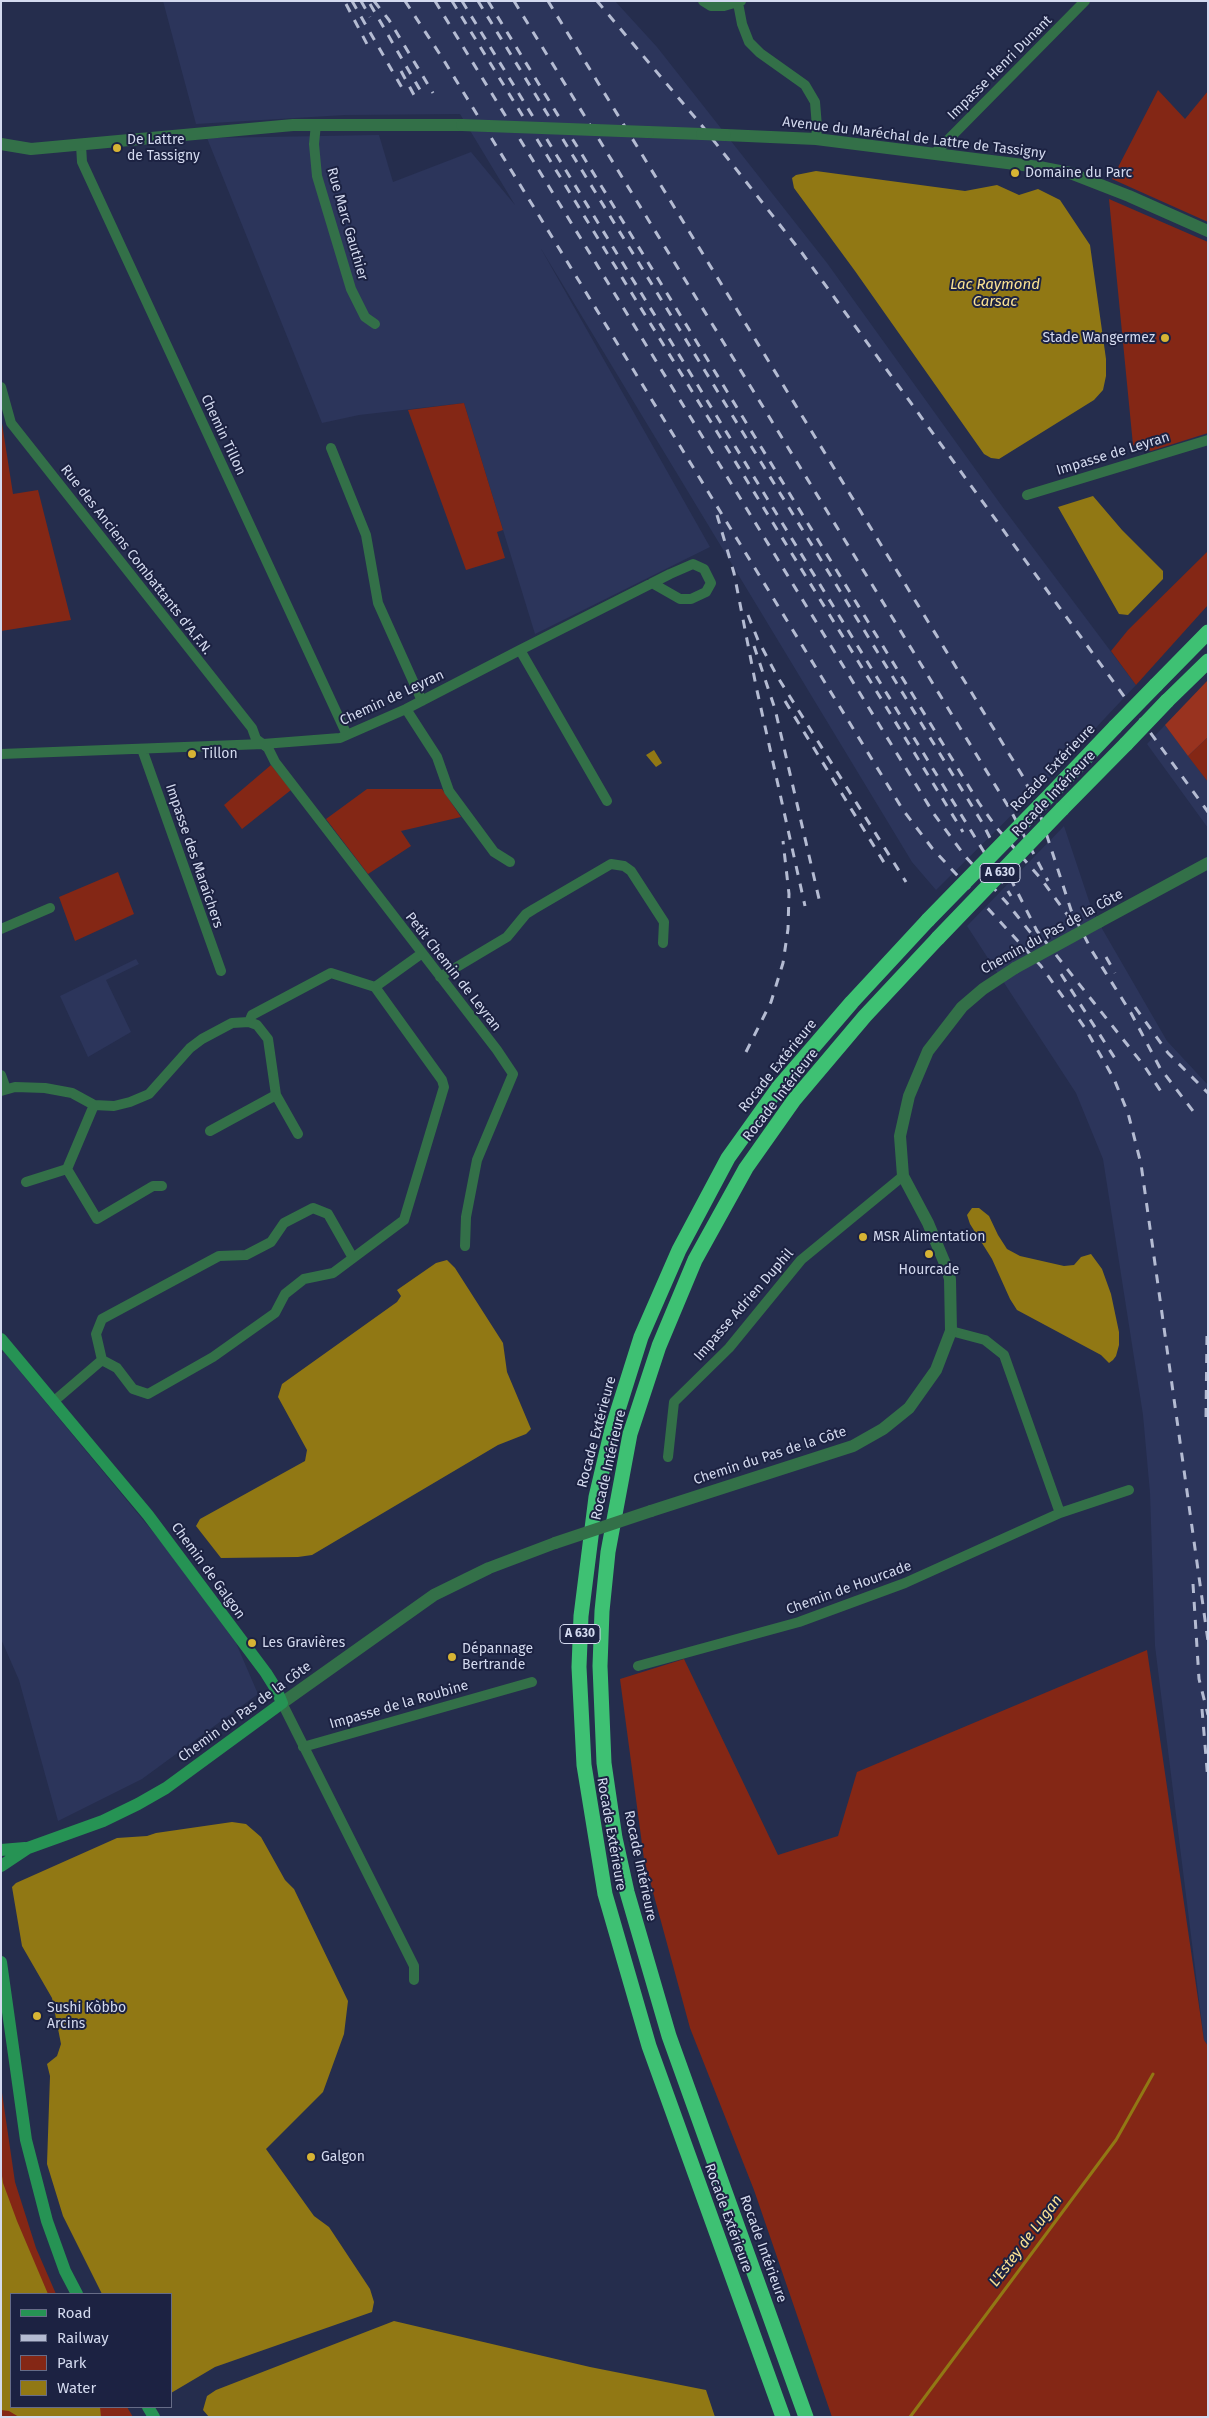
<!DOCTYPE html>
<html>
<head>
<meta charset="utf-8">
<style>
  body { margin:0 }
  #map { position:relative; width:1209px; height:2418px; overflow:hidden; background:#252d4d; font-family:"Fira Sans",sans-serif }
  canvas { display:block }
  .frame { position:absolute; inset:0; border:2px solid #d4daef; pointer-events:none }
  .legend { position:absolute; left:10px; top:2293px; width:162px; height:115px; box-sizing:border-box; background:#1c2242; border:1px solid #666c87; margin:0; padding:6px 9px; list-style:none; font-size:15px; color:#d4daef }
  .legend li { display:flex; align-items:center; gap:10px; height:25px }
  .legend b { width:25px; border:1px solid #666c87 }
</style>
</head>
<body>
<div id="map">
<canvas width="1209" height="2418"></canvas>
<div class="frame"></div>
<ul class="legend">
<li><b style="height:6px;background:#269354"></b>Road</li>
<li><b style="height:6px;background:#b4bbd2"></b>Railway</li>
<li><b style="height:14px;background:#842715"></b>Park</li>
<li><b style="height:14px;background:#917814"></b>Water</li>
</ul>
</div>
<script>
const ctx = document.querySelector('canvas').getContext('2d');
ctx.lineJoin = 'round';
function paint(path, color) { ctx.fillStyle = color; ctx.fill(path, 'evenodd'); }
const poly = rows => new Path2D(rows.map(r => 'M' + r).join(''));
function strokePath(path, color, width, dash) { ctx.strokeStyle = color; ctx.lineWidth = width; ctx.lineCap = dash ? 'butt' : 'round'; ctx.setLineDash(dash || []); ctx.stroke(path); }
function label(font, color, halo, rows, align = 'center') {
  ctx.font = font + ' "Fira Sans",sans-serif'; ctx.lineWidth = 4; ctx.setLineDash([]); ctx.textBaseline = 'middle'; ctx.strokeStyle = halo; ctx.fillStyle = color; for (const [text, x, y, turn = 0] of rows) {
    ctx.save(); ctx.translate(x, y); ctx.rotate((+turn || 0) * Math.PI / 180); ctx.textAlign = isNaN(turn) ? turn : align; if (halo) ctx.strokeText(text, 0, 0); ctx.fillText(text, 0, 0); ctx.restore();
  }
}
paint(poly([
  [163,1,615,1,657,47,827,263,1004,509,1136,685,1044,783,936,890,912,862,540,247,710,547,535,634,464,403,359,415,322,423,207,138,379,135,393,182,471,152,515,205,460,114,345,115,196,124],
  [1165,725,1208,782,1208,828,1147,744],
  [1064,826,1093,913,1167,1041,1208,1085,1208,2046,1204,2040,1155,1646,1150,1493,1143,1415,1103,1159,1076,1093,967,926],
  [136,959,139,964,106,980,131,1032,88,1057,60,996],
  [4,1352,168,1550,236,1643,258,1694,142,1779,58,1821,19,1680,1,1639,1,1354]
]), '#2c355b');
paint(poly([
  [1158,90,1185,119,1208,91,1208,222,1112,179],
  [1109,199,1208,242,1208,433,1151,451,1133,445],
  [464,403,503,530,497,532,505,558,466,570,408,410],
  [1,417,13,494,38,490,71,620,1,631],
  [1208,551,1208,605,1136,685,1111,651,1128,630],
  [1208,737,1208,782,1188,756],
  [271,765,291,790,242,829,224,805],
  [367,789,442,789,461,817,401,831,411,846,368,874,326,819],
  [118,872,134,914,75,941,59,897],
  [1147,1650,1204,2040,1208,2046,1208,2417,832,2417,754,2190,690,2028,644,1859,620,1679,684,1659,778,1855,838,1836,857,1772],
  [1,2086,15,2182,36,2248,56,2294,11,2294,11,2407,127,2407,133,2417,1,2417]
]), '#842715');
paint(poly([
  [1208,680,1208,737,1188,756,1165,725]
]), '#99331f');
paint(poly([
  [816,171,965,191,997,185,1019,195,1038,189,1060,200,1090,245,1106,359,1106,376,1103,390,1094,400,999,459,991,458,984,454,855,271,794,188,792,178,796,175],
  [1093,496,1122,530,1163,571,1163,579,1128,615,1119,614,1058,507],
  [654,750,662,763,656,767,646,755],
  [972,1208,979,1208,989,1216,998,1235,1007,1249,1020,1256,1064,1266,1074,1265,1081,1257,1091,1254,1102,1269,1111,1294,1119,1332,1119,1345,1116,1356,1113,1360,1109,1363,1101,1355,1017,1310,1010,1299,992,1259,970,1224,967,1215],
  [447,1260,455,1268,503,1343,507,1372,531,1429,526,1434,498,1445,312,1555,298,1557,221,1558,196,1526,200,1519,305,1461,307,1450,278,1397,282,1384,397,1302,401,1296,397,1290,436,1263],
  [232,1822,246,1824,261,1837,285,1880,294,1889,348,2001,344,2034,323,2092,266,2149,314,2216,329,2227,370,2289,374,2302,372,2312,215,2367,171,2393,171,2294,102,2294,63,2216,47,2164,50,2076,47,2064,57,2056,61,2044,52,1998,22,1946,12,1887,16,1883,117,1838,147,1836,156,1833],
  [1,2169,3,2183,17,2221,48,2294,11,2294,11,2407,100,2407,101,2417,19,2417,9,2411,1,2410],
  [394,2321,590,2367,706,2390,715,2417,209,2417,203,2410,207,2396,216,2390]
]), '#917814');
strokePath(poly([
  [910,2417,1116,2140,1153,2074]
]), '#917814', 3);
strokePath(poly([
  [703,1,711,6,724,6,741,1],
  [738,3,742,24,749,42,760,53,805,85,815,102,817,127,816,139],
  [316,124,314,144,317,176,351,289,365,317,375,324],
  [81,145,82,162,347,735],
  [934,154,1085,1],
  [1,387,11,423,252,728,256,739,268,748,275,762,497,1050,513,1074,477,1160,466,1217,465,1246],
  [331,448,366,535,378,603,422,701],
  [1027,495,1208,440],
  [520,650,607,801],
  [406,709,437,757,449,791,494,852,510,862],
  [142,749,221,971],
  [1,754,263,744,340,738,406,709,520,650,670,574,693,564,704,569,711,583,706,592,691,599,680,599,652,583],
  [1,929,50,908],
  [440,977,507,937,526,914,534,909,611,864,624,866,631,871,664,922,663,943],
  [249,1022,252,1015,331,973,375,987,421,954],
  [1,1075,6,1089],
  [1,1091,15,1087,45,1088,72,1093,94,1105,114,1106,130,1102,149,1094,190,1048,202,1039,232,1023,249,1022,257,1025,268,1039,276,1095,298,1134],
  [94,1105,67,1169,97,1219,153,1186,162,1186],
  [210,1131,276,1095],
  [26,1182,67,1169],
  [951,1331,985,1340,1004,1355,1060,1513],
  [102,1360,117,1368,133,1389,148,1394,213,1357,275,1313,285,1294,304,1279,333,1273,404,1220,444,1087,442,1080,375,987],
  [53,1402,102,1360,96,1334,102,1319,219,1256,246,1255,271,1242,284,1223,313,1208,328,1214,353,1258],
  [668,1457,674,1402,729,1348,801,1260,903,1176],
  [638,1666,799,1622,905,1583,1060,1513,1129,1490],
  [282,1703,408,1954,414,1966,414,1980],
  [303,1747,532,1682]
]), '#337048', 10);
strokePath(poly([
  [648,132,702,134],
  [725,135,816,139,1039,167,1070,173,1129,196,1208,231],
  [1,144,31,149,293,125,462,125],
  [1099,922,1208,863],
  [651,1511,853,1446,883,1429,909,1408,936,1370,951,1331,950,1279,946,1266,928,1223,903,1176,900,1136,909,1096,928,1051,962,1007,983,989,1015,968],
  [282,1703,434,1595,489,1568,555,1543]
]), '#337048', 12);
strokePath(poly([
  [1,1339,148,1515,266,1673,276,1689,282,1703,166,1788,138,1804,103,1821,28,1848,1,1866],
  [1,1850,25,1848],
  [1,1962,26,2140,47,2221,65,2271,77,2294],
  [148,2407,154,2417]
]), '#269354', 12);
strokePath(poly([
  [1156,685,1208,632],
  [1167,701,1208,661],
  [1052,793,1115,727],
  [1062,809,1126,744],
  [783,2417,649,2046,605,1894,584,1765,579,1667,581,1616,596,1497,612,1429,641,1337,679,1250,728,1158,778,1088,852,1002,928,920],
  [806,2417,669,2036,627,1892,615,1838,604,1763,600,1666,602,1611,608,1552,630,1434,659,1346,695,1260,746,1168,794,1100,865,1016,938,938]
]), '#3ec173', 15);
strokePath(poly([
  [352,1,405,93],
  [361,1,370,17],
  [374,1,389,20,433,93],
  [405,1,443,59,903,810,932,848,1041,966,1085,1028,1114,1079,1128,1113,1141,1164,1208,1641],
  [435,1,934,814,965,856,1007,903,1034,937],
  [452,1,963,832],
  [462,1,1011,896],
  [478,1,983,824,1037,931,1145,1067,1162,1093],
  [488,1,979,803,996,827,1042,880,1071,920],
  [514,1,1011,811,1048,881],
  [548,1,1022,775,1037,805,1071,910,1092,951,1131,1013,1160,1068,1193,1111],
  [597,1,703,127,802,253,1208,812],
  [346,4,368,46],
  [370,4,423,95],
  [401,71,414,95],
  [717,515,734,573,756,686,805,906],
  [748,615,758,640,777,676,906,882],
  [754,646,775,709,820,903],
  [785,701,888,869],
  [1106,957,1115,973],
  [1061,974,1116,1060],
  [1135,1007,1168,1053,1208,1093],
  [746,1052,771,1002,783,963,788,929,789,894,783,841],
  [1206,1417,1207,1334],
  [1193,1584,1199,1679,1208,1715],
  [1202,1709,1208,1781]
]), '#b4bbd2', 3, [9, 9]);
strokePath(poly([
  [462,125,648,132],
  [702,134,725,135],
  [1015,968,1099,922],
  [555,1543,651,1511]
]), '#337048', 12);
strokePath(poly([
  [1115,727,1156,685],
  [1126,744,1167,701],
  [928,920,1052,793],
  [938,938,1062,809]
]), '#3ec173', 15);
for (const [x, y, r, color] of [
  [117,148,5,"#d7b434"],
  [1015,173,5,"#d7b434"],
  [1165,338,5,"#d7b434"],
  [192,754,5,"#d7b434"],
  [863,1237,5,"#d7b434"],
  [929,1254,5,"#d7b434"],
  [252,1643,5,"#d7b434"],
  [452,1657,5,"#d7b434"],
  [37,2016,5,"#d7b434"],
  [311,2157,5,"#d7b434"]
]) { const dot = new Path2D(); dot.arc(x, y, r, 0, 2 * Math.PI); ctx.fillStyle = color; ctx.fill(dot); strokePath(dot, '#1c2242', 2); }
for (const [x, y, w] of [
  [1000,873,40],
  [580,1634,40]
]) { const box = new Path2D(); box.roundRect(x - w / 2, y - 9.5, w, 19, 4); ctx.fillStyle = '#1c2242'; ctx.fill(box); strokePath(box, '#d4daef', 1); }
label('bold 12px', '#d4daef', null, [
  ["A 630",1000,873],
  ["A 630",580,1634]
]);
label('14px', '#d4daef', '#1c2242', [
  ["Impasse Henri Dunant",1000,68,-45],
  ["Avenue du Maréchal de Lattre de Tassigny",914,138,7],
  ["Rue Marc Gauthier",347,224,74],
  ["Chemin Tillon",223,435,65],
  ["Impasse de Leyran",1113,454,-17],
  ["Rue des Anciens Combattants d'A.F.N.",136,560,52],
  ["Chemin de Leyran",392,698,-25],
  ["Rocade Extérieure",1053,768,-46],
  ["Rocade Intérieure",1054,794,-46],
  ["Impasse des Maraîchers",194,856,71],
  ["Chemin du Pas de la Côte",1052,932,-29],
  ["Petit Chemin de Leyran",453,972,52],
  ["Rocade Extérieure",778,1066,-51],
  ["Rocade Intérieure",781,1095,-52],
  ["Impasse Adrien Duphil",744,1305,-49],
  ["Rocade Extérieure",597,1432,-75],
  ["Chemin du Pas de la Côte",770,1456,-18],
  ["Rocade Intérieure",609,1465,-77],
  ["Chemin de Galgon",208,1571,54],
  ["Chemin de Hourcade",849,1588,-20],
  ["Impasse de la Roubine",399,1705,-16],
  ["Chemin du Pas de la Côte",245,1712,-36],
  ["Rocade Extérieure",611,1834,80],
  ["Rocade Intérieure",640,1866,78],
  ["Rocade Extérieure",728,2218,70],
  ["Rocade Intérieure",763,2249,70]
]);
label('14px', '#d4daef', '#1c2242', [
  ["De Lattre",127,140],
  ["de Tassigny",127,156],
  ["Domaine du Parc",1025,173],
  ["Stade Wangermez",1155,338,"right"],
  ["Tillon",202,754],
  ["MSR Alimentation",873,1237],
  ["Hourcade",929,1270,"center"],
  ["Les Gravières",262,1643],
  ["Dépannage",462,1649],
  ["Bertrande",462,1665],
  ["Sushi Kòbbo",47,2008],
  ["Arcins",47,2024],
  ["Galgon",321,2157]
], 'left');
label('italic 15px', '#fbe293', '#1c2242', [
  ["Lac Raymond",995,285],
  ["Carsac",995,302],
  ["L'Estey de Lugan",1026,2241,-53]
]);
</script>
</body>
</html>
